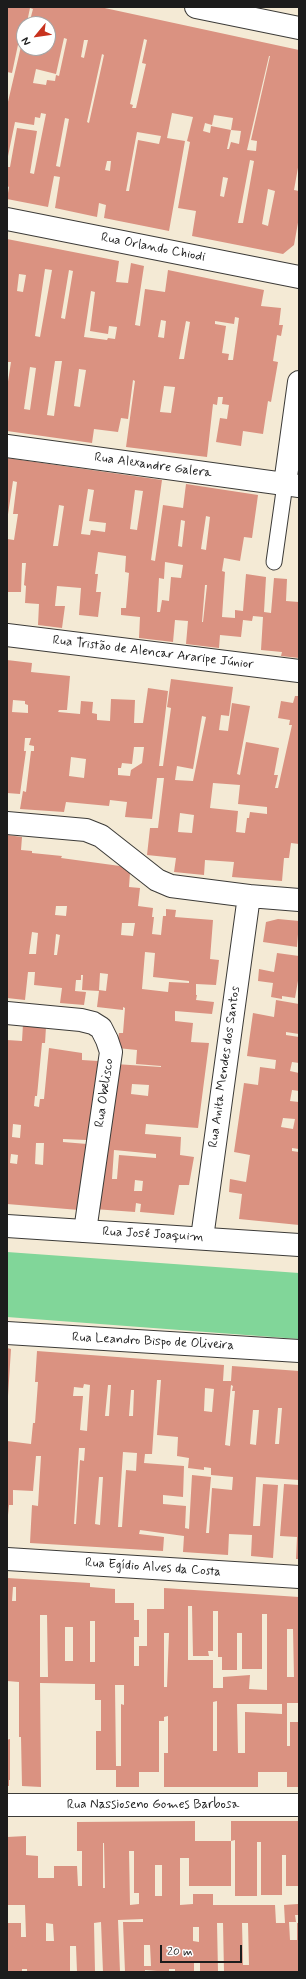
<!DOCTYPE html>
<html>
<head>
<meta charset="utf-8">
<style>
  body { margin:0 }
  #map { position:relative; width:306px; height:1979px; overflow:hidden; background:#f4ead5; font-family:Mynerve,sans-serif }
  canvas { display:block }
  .frame { position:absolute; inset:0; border:8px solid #1c1c1c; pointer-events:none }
  .north { position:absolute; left:16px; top:16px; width:40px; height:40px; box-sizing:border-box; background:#fff; border:1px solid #a4a4a4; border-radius:50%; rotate:241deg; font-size:11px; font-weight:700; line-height:16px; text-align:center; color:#1c1c1c }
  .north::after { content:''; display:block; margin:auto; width:14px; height:18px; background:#c8321e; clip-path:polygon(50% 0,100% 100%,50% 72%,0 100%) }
  .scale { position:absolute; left:160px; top:1945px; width:82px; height:18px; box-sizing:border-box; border:2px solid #1c1c1c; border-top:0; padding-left:5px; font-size:12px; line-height:14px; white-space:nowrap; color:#1c1c1c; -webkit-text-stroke:3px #fff; paint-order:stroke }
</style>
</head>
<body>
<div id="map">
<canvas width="306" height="1979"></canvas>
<div class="frame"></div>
<div class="north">N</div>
<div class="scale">20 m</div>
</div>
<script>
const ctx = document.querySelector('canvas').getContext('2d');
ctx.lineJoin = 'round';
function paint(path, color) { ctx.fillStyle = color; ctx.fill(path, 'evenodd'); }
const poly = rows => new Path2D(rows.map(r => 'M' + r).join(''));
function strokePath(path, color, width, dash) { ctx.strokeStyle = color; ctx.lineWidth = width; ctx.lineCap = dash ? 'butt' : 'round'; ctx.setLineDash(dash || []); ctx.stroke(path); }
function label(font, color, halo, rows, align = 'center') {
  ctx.font = font + ' Mynerve,sans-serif'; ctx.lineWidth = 3; ctx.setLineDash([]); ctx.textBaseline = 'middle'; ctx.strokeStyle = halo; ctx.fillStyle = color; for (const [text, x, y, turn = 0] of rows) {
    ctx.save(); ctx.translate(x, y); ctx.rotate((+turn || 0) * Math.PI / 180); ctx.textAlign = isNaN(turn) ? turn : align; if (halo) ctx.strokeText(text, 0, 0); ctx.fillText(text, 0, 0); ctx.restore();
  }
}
paint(poly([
  [7,1252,299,1273,299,1339,7,1317]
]), '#81d699');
paint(poly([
  [7,7,100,7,299,50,299,162,294,190,299,191,299,217,294,245,283,254,192,236,196,211,178,208,190,142,187,141,193,117,172,113,167,138,185,141,169,231,104,218,106,205,99,203,97,217,55,208,60,177,54,176,48,207,7,199,9,187,7,186,7,167,10,167,17,128,37,131,30,173,34,174,46,114,41,113,40,118,35,117,34,125,15,122,7,161,7,106,23,38,24,48,48,48,48,24,29,24,33,9,30,8,27,22,23,21,12,73,7,72],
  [64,38,67,39,59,76,56,75,55,81,47,80,46,85,33,83,36,69,56,74],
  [144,39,147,40,142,63,146,64,136,108,132,108,133,105,130,104],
  [84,40,88,40,84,58,81,57],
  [102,54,104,55,89,123,87,122],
  [269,56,270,56,251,140,257,141,256,151,247,150],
  [214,115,233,118,231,130,211,126,210,133,203,131,205,123,212,125],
  [65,118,69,119,60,167,56,166],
  [231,130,241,131,239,144,231,142,229,149,227,149],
  [137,132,161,136,159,144,138,140,129,191,126,191],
  [250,160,254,161,243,223,238,223],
  [107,161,111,161,110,171,105,170],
  [223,177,228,178,224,197,220,196],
  [268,189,275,191,268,226,262,224],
  [7,239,119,261,116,282,128,283,131,263,144,266,135,325,140,326,145,289,165,292,168,270,264,290,261,306,281,308,279,325,283,325,281,336,277,335,273,361,278,362,271,402,268,401,263,434,243,431,241,446,216,442,220,418,227,419,229,405,222,404,223,397,218,397,217,405,213,404,207,457,126,447,135,381,133,380,128,419,121,418,118,432,94,429,92,443,7,431,7,388,11,362,7,362],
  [45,269,52,270,40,337,35,336],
  [69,270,73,271,65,319,61,318],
  [19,274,26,275,23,292,17,291],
  [91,291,95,292,90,331,108,334,109,326,117,327,115,339,108,338,107,340,84,337],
  [235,317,239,318,233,360,228,360,229,354,222,353,226,326,215,324,215,321,234,324],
  [161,320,166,321,164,338,158,337],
  [186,321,190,322,184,359,179,359],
  [55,361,62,361,54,416,47,415],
  [30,367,36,368,30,410,24,409],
  [79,369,86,370,80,407,74,406],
  [164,386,175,387,171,413,160,412],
  [7,458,162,480,151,560,155,561,163,505,183,508,186,484,258,495,252,538,244,537,240,561,224,558,222,571,225,572,222,617,235,618,235,610,243,611,246,574,266,577,264,612,271,613,274,578,287,579,286,601,299,602,299,658,281,656,282,652,261,650,263,617,253,616,252,621,243,620,241,637,220,635,219,648,186,644,188,621,175,620,173,642,139,638,140,617,121,615,121,608,126,608,129,573,125,572,126,556,98,552,95,574,98,574,96,592,101,592,98,617,79,615,81,588,57,586,55,606,65,606,62,628,38,625,39,604,25,603,26,586,24,585,26,563,22,563,21,592,7,592,7,539,14,540,18,514,13,514,17,482,13,481,7,521],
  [88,489,94,490,89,521,106,523,105,532,91,530,90,535,81,534],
  [135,490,143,491,137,530,130,529],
  [59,505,64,506,58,546,53,546],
  [206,516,210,517,206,550,201,549],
  [181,520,185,521,182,547,178,546],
  [165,562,183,565,181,578,171,577,169,601,162,600,160,612,157,612,159,578,164,579],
  [205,585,207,585,203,622,202,622],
  [7,660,32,663,31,672,70,676,67,710,59,710,58,712,80,714,81,701,93,702,92,713,97,714,97,720,110,721,111,699,135,700,134,723,143,723,148,688,168,691,159,766,163,766,171,708,167,707,171,679,233,687,229,716,221,715,219,730,228,731,232,703,250,706,237,774,240,775,246,742,279,748,274,775,278,775,275,788,278,788,292,725,289,725,290,720,278,718,281,701,293,703,295,696,299,696,299,844,291,843,289,858,284,858,282,881,232,877,234,862,205,860,204,875,174,872,176,858,147,855,150,828,158,828,164,778,157,778,152,819,125,817,127,802,110,800,109,806,66,802,64,812,20,809,23,791,26,792,31,751,34,751,34,746,29,745,31,738,25,738,24,751,26,751,20,794,7,793],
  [13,700,25,701,25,704,28,705,28,713,12,712],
  [202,716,206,717,193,781,175,780,177,766,193,769],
  [134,747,144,747,142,763,131,770,130,776,118,775,118,768,121,768,122,763,132,764],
  [71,757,86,759,84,778,69,776],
  [213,783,240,785,238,804,267,807,267,814,250,812,249,818,247,818,245,833,236,832,238,811,210,808],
  [180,813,194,815,192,833,178,832],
  [7,835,22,837,21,850,32,851,32,853,62,856,61,858,120,866,128,871,130,873,129,887,140,888,138,906,153,908,152,917,154,917,152,934,161,935,163,916,166,916,166,909,176,910,175,917,213,920,210,959,219,960,216,985,196,984,196,995,197,995,196,1000,214,1002,212,1014,175,1011,175,1021,193,1023,191,1042,209,1043,198,1128,146,1124,145,1134,181,1137,180,1155,194,1157,189,1185,179,1185,174,1215,140,1212,141,1204,136,1203,135,1212,94,1209,115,1064,161,1067,161,1066,136,1064,137,1050,117,1048,119,1033,123,1033,125,1008,123,1007,123,1010,97,1007,99,991,82,990,83,975,81,975,81,980,76,980,75,991,86,992,84,1005,60,1003,62,988,34,985,35,972,28,972,25,1000,7,998],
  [56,906,67,906,66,916,55,915],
  [122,923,135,923,133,936,121,935],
  [32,932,38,933,36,954,29,954],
  [56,934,60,935,57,955,54,955],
  [145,952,155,953,153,977,189,981,189,983,169,982,168,992,142,989],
  [100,973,108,974,106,991,99,990],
  [132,1084,149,1085,148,1096,131,1094],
  [114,1150,156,1154,156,1158,119,1155,117,1179,112,1179],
  [135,1180,143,1181,142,1191,134,1191],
  [278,919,299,921,297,947,263,942,266,922],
  [277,953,299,956,299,975,295,998,282,996,282,999,271,997,273,983,258,981,259,969,274,972],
  [276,1000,299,1004,299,1034,286,1032,286,1035,299,1037,299,1063,292,1062,290,1071,299,1073,299,1091,292,1090,290,1101,299,1102,299,1149,292,1148,292,1151,299,1152,299,1225,239,1219,242,1194,229,1192,230,1179,246,1182,250,1155,234,1152,244,1083,258,1085,260,1067,275,1069,276,1060,247,1056,253,1013,274,1017],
  [283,1118,295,1119,293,1129,281,1127],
  [23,1024,46,1027,45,1043,42,1043,37,1096,35,1096,34,1106,39,1107,40,1099,44,1099,49,1048,82,1053,82,1060,98,1061,87,1140,63,1139,63,1142,87,1144,79,1210,7,1204,7,1040,22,1041],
  [13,1124,21,1125,20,1138,12,1137],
  [36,1143,44,1143,43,1165,35,1164],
  [11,1154,18,1155,17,1164,10,1163],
  [7,1348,11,1349,8,1396,7,1396],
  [37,1351,224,1365,223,1381,231,1381,232,1366,299,1371,299,1480,256,1477,253,1526,260,1526,263,1484,278,1485,273,1558,251,1556,252,1535,229,1534,228,1555,183,1552,184,1536,140,1530,139,1534,164,1537,163,1551,30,1543,32,1505,38,1506,41,1456,36,1456,33,1491,13,1490,13,1505,9,1505,7,1525,7,1441,31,1444,33,1423,35,1423,38,1382,35,1382],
  [157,1380,161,1380,157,1435,178,1437,177,1456,189,1458,188,1468,204,1470,204,1467,211,1468,211,1475,233,1477,232,1490,212,1488,209,1533,206,1533,211,1477,192,1475,189,1529,185,1528,186,1506,163,1504,163,1495,183,1497,184,1466,144,1463,145,1454,152,1454],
  [84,1384,90,1385,87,1431,80,1430,83,1396,73,1396,74,1387,83,1388],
  [108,1385,111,1385,109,1416,105,1416],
  [231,1385,233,1386,232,1391,235,1391,230,1446,225,1445],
  [205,1388,214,1389,212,1412,204,1411],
  [131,1390,134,1390,133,1416,129,1416],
  [278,1408,282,1408,279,1444,275,1444],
  [253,1410,259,1410,256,1445,250,1444],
  [79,1448,85,1448,84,1461,80,1460,76,1524,74,1524],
  [123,1452,137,1453,136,1471,126,1470,122,1527,118,1527],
  [99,1477,103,1477,100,1525,95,1524],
  [284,1484,299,1485,299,1559,296,1559,297,1537,280,1536],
  [7,1578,90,1583,90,1587,115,1589,115,1603,134,1603,134,1620,139,1620,139,1637,134,1637,134,1666,139,1666,139,1646,147,1646,147,1609,164,1609,164,1588,299,1597,299,1703,287,1703,287,1746,290,1746,290,1722,299,1722,299,1787,287,1787,287,1772,258,1772,258,1787,164,1787,164,1753,168,1753,168,1716,164,1717,164,1721,159,1721,159,1772,139,1772,139,1787,116,1787,116,1770,96,1770,96,1731,101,1731,101,1700,95,1700,95,1684,40,1683,41,1787,22,1786,21,1737,19,1737,19,1682,7,1681],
  [13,1587,16,1587,16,1601,12,1601],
  [188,1606,192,1606,193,1656,209,1656,208,1651,213,1651,213,1611,218,1611,218,1657,222,1657,222,1670,237,1670,237,1633,242,1633,242,1669,262,1669,262,1614,267,1614,267,1690,249,1689,250,1675,223,1677,223,1688,213,1688,213,1660,188,1660],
  [40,1615,47,1615,48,1677,40,1677],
  [90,1621,95,1621,95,1662,90,1662],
  [65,1627,73,1627,73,1661,65,1661],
  [287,1629,293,1629,294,1677,287,1677],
  [164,1633,169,1633,167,1687,164,1687],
  [115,1685,124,1685,124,1705,121,1704,121,1766,116,1766],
  [217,1701,217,1751,213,1751,213,1702],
  [237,1704,282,1704,282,1714,245,1712,245,1753,238,1753],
  [10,1739,10,1780,9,1780,9,1786,7,1786,7,1740],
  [195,1821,195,1841,231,1841,231,1886,189,1886,189,1858,180,1858,180,1905,193,1904,193,1894,213,1894,213,1905,275,1905,276,1923,285,1923,284,1905,298,1904,298,1915,295,1915,296,1922,289,1922,290,1940,297,1940,297,1923,299,1923,299,1972,224,1972,223,1923,217,1923,218,1972,200,1972,200,1961,194,1961,194,1972,175,1972,175,1969,169,1969,169,1972,145,1970,145,1972,125,1972,123,1922,143,1922,143,1919,118,1920,120,1972,103,1972,101,1922,94,1923,95,1972,77,1972,76,1946,70,1946,70,1972,27,1972,27,1969,22,1969,22,1972,7,1972,7,1923,21,1923,21,1937,26,1937,25,1905,7,1905,7,1837,26,1836,26,1855,38,1856,38,1878,54,1878,54,1866,77,1866,78,1886,82,1886,82,1851,77,1851,77,1822],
  [103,1843,104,1843,105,1888,103,1888],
  [129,1851,134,1851,134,1893,139,1893,139,1904,130,1905],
  [155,1865,162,1865,162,1896,155,1896],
  [46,1923,53,1924,54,1941,46,1941],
  [242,1923,248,1923,249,1965,243,1965],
  [193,1927,199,1927,199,1942,193,1941],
  [144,1945,150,1945,151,1966,144,1966],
  [231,1821,299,1821,299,1886,286,1886,286,1855,282,1855,282,1895,261,1895,261,1842,257,1842,257,1896,235,1896,235,1840,231,1841]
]), '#da9281');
const lane = poly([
  [274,562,285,484]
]);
const street = poly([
  [196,7,299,28],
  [7,219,299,277],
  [7,446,299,486],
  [285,484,299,382],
  [7,823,86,830,101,836,157,880,171,886,249,896,299,900],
  [7,1013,81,1020,93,1023,101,1028,107,1040,111,1052,85,1231],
  [202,1238,249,896],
  [7,1333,299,1351],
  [7,1559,299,1577],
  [7,1805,299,1805]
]);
const secondary = poly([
  [7,635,299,671],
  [7,1226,299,1245]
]);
strokePath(lane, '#3c3b38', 17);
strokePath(street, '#3c3b38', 24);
strokePath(secondary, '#3c3b38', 24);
strokePath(lane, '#fff', 15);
strokePath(street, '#fff', 22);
strokePath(secondary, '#fff', 22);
label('13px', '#1c1c1c', '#fff', [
  ["Rua Orlando Chiodi",153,248,11],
  ["Rua Alexandre Galera",153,466,8],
  ["Rua Tristão de Alencar Araripe Júnior",153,653,7],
  ["Rua Anita Mendes dos Santos",225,1067,-82],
  ["Rua Obelisco",105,1093,-82],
  ["Rua José Joaquim",153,1235,3],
  ["Rua Leandro Bispo de Oliveira",153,1342,3],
  ["Rua Egídio Alves da Costa",153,1568,4],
  ["Rua Nassioseno Gomes Barbosa",153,1805]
]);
</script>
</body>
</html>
